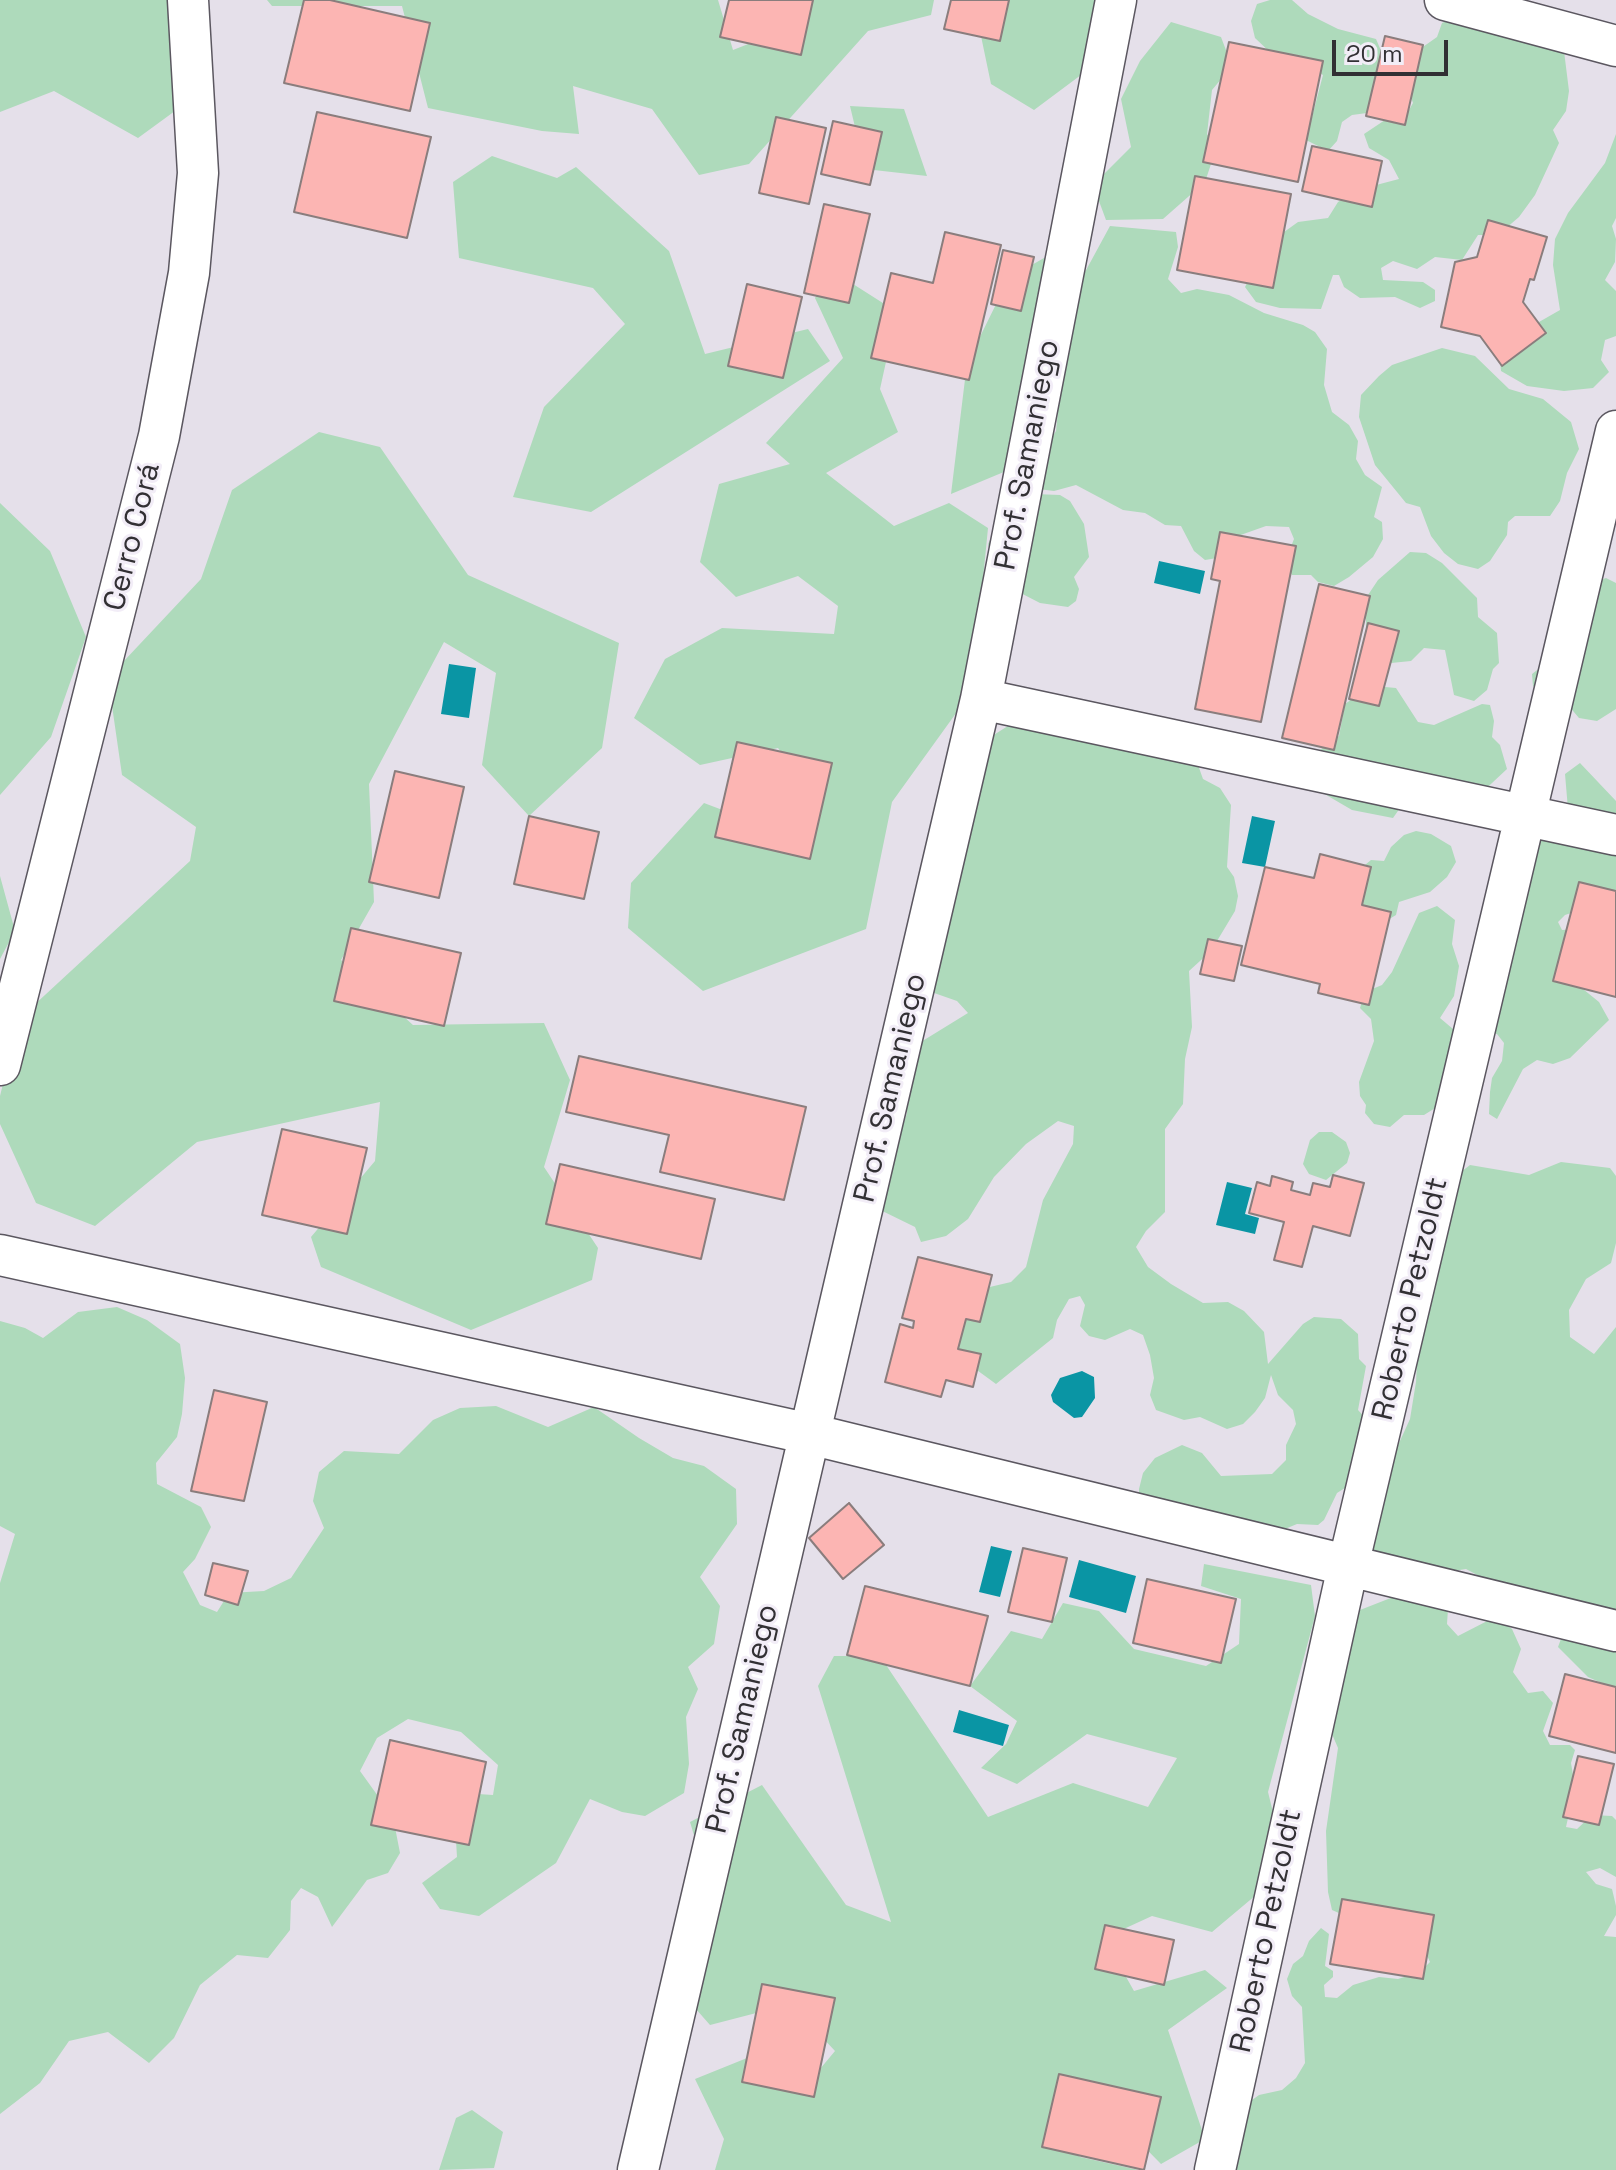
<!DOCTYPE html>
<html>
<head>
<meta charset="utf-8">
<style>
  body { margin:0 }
  #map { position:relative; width:1616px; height:2170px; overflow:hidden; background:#e5e0ea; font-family:"Space Grotesk",sans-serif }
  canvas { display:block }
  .scale { position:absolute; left:1332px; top:40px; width:116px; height:36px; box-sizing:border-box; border:4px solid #323034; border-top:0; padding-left:10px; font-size:24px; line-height:28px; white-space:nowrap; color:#323034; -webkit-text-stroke:6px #f2edf7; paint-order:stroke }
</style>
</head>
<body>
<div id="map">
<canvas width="1616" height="2170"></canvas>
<div class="scale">20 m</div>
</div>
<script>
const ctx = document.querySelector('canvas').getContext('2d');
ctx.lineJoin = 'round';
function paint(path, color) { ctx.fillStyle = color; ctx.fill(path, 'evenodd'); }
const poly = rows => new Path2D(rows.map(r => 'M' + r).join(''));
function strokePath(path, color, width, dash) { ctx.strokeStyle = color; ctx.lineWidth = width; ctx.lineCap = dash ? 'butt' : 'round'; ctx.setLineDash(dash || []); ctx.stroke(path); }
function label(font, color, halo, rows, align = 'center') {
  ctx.font = font + ' "Space Grotesk",sans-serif'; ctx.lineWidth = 6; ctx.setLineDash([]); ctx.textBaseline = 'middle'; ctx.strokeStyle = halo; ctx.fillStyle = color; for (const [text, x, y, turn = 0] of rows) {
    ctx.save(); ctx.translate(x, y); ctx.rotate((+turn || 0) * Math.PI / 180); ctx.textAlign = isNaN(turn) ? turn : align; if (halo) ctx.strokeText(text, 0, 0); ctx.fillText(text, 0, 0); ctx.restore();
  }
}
paint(poly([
  [0,0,178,0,190,100,138,138,54,91,0,112],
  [267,0,718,0,733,50,799,24,813,0,934,0,931,15,868,31,749,164,699,175,652,109,573,86,579,134,542,131,428,108,402,6,272,6],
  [999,0,1101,0,1089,69,1034,110,991,84,981,36],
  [1270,0,1292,0,1308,14,1338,29,1376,39,1382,53,1376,101,1367,113,1352,115,1342,122,1337,141,1328,151,1306,140,1323,75,1309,66,1274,56,1255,38,1251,21,1257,4],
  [1455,17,1563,43,1569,91,1566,111,1553,130,1559,143,1535,195,1519,217,1498,235,1478,235,1462,260,1435,257,1417,269,1393,261,1381,268,1383,280,1423,282,1435,290,1435,301,1420,308,1395,297,1360,298,1344,287,1339,275,1333,275,1321,309,1280,308,1256,302,1245,287,1266,245,1298,222,1328,218,1338,202,1361,189,1399,179,1389,160,1369,148,1364,134,1385,120,1402,122,1413,103,1408,88,1420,49,1437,37,1442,23],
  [1171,22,1221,37,1232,66,1212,90,1207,134,1216,149,1205,182,1163,219,1106,220,1096,193,1099,179,1131,147,1121,99,1140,61],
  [850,106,904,109,927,176,865,169],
  [1616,134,1616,218,1612,226,1616,239,1615,262,1605,280,1616,291,1616,336,1605,340,1601,360,1609,372,1593,388,1564,391,1527,386,1501,371,1499,351,1521,341,1539,322,1560,310,1553,265,1555,239,1568,213,1605,163],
  [492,156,557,178,576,167,669,251,705,354,808,329,830,361,591,512,513,497,544,407,625,324,593,288,459,258,453,182],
  [1110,226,1176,232,1178,247,1168,279,1181,293,1197,289,1229,295,1264,313,1303,325,1315,332,1327,349,1324,385,1332,412,1349,425,1358,441,1356,459,1365,475,1382,487,1374,517,1382,522,1383,539,1373,557,1349,577,1334,586,1318,582,1311,575,1292,575,1285,562,1294,539,1289,527,1266,526,1235,537,1217,558,1205,560,1194,551,1181,526,1165,525,1145,513,1123,510,1076,485,1054,491,1038,489,1038,459,1056,431,1058,411,1051,388,1072,296],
  [1051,254,1011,469,951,494,967,363,1009,278],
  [831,270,897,312,880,389,898,432,826,473,894,526,949,503,988,528,972,691,892,802,866,929,703,991,628,928,631,883,704,803,794,837,816,799,778,748,700,765,634,718,665,659,722,628,834,634,838,606,798,576,736,597,700,562,719,484,790,464,766,443,843,358,815,298],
  [1442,348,1475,356,1509,389,1543,399,1571,422,1579,449,1567,473,1560,501,1550,516,1515,516,1508,522,1507,535,1490,561,1478,569,1458,564,1444,553,1431,536,1420,507,1406,503,1375,465,1359,417,1361,395,1379,376,1392,365],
  [319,432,380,447,468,575,619,643,602,748,529,816,482,765,496,673,444,642,369,784,374,902,341,960,413,1025,544,1023,570,1080,544,1167,598,1248,592,1280,471,1330,321,1267,311,1237,375,1161,380,1102,197,1142,95,1226,36,1203,0,1124,0,1096,19,1019,190,861,196,827,122,775,108,678,201,579,232,490],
  [1034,494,1060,495,1070,501,1084,524,1089,557,1074,577,1079,589,1076,601,1068,607,1040,603,1007,586,992,560,988,544,994,532],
  [0,503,50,551,86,637,51,737,0,795],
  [1410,552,1426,553,1442,563,1477,598,1478,617,1497,633,1499,663,1493,669,1487,690,1474,701,1454,695,1445,650,1424,648,1411,661,1391,663,1372,654,1366,639,1366,620,1360,607,1378,580],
  [1606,578,1616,583,1616,709,1597,721,1579,718,1568,705,1550,699,1533,686,1532,674,1545,664,1584,586],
  [1385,687,1396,688,1418,722,1434,725,1482,704,1490,705,1494,721,1492,737,1500,745,1507,769,1477,797,1400,808,1393,818,1352,810,1316,789,1309,758,1339,736,1345,704,1358,695,1374,694],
  [1011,724,1198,765,1203,779,1220,788,1231,805,1227,867,1234,877,1238,896,1235,911,1211,951,1189,971,1192,1027,1185,1059,1183,1104,1165,1129,1165,1212,1146,1231,1136,1247,1148,1267,1171,1284,1203,1303,1228,1302,1244,1311,1264,1332,1268,1364,1303,1324,1314,1317,1341,1319,1358,1334,1359,1359,1366,1366,1358,1410,1372,1425,1348,1486,1337,1493,1324,1520,1318,1525,1297,1524,1280,1531,1247,1557,1230,1559,1170,1543,1156,1534,1139,1503,1139,1489,1143,1473,1155,1458,1182,1445,1202,1453,1221,1476,1272,1474,1286,1460,1286,1445,1296,1424,1293,1410,1278,1395,1271,1375,1265,1398,1255,1412,1243,1424,1227,1429,1200,1417,1184,1420,1156,1410,1150,1395,1154,1378,1150,1355,1143,1335,1130,1329,1105,1340,1089,1336,1080,1326,1085,1305,1080,1296,1069,1299,1057,1320,1053,1338,996,1384,970,1365,949,1357,977,1290,1011,1282,1026,1267,1043,1200,1073,1144,1074,1126,1058,1121,1026,1144,994,1177,968,1219,946,1236,921,1242,915,1227,866,1203,898,1140,907,1113,904,1079,916,1045,968,1013,957,1001,917,987,989,738],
  [1580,763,1616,801,1616,898,1565,915,1558,922,1562,930,1578,929,1583,989,1599,1002,1609,1020,1570,1058,1553,1064,1537,1060,1523,1069,1497,1119,1489,1114,1490,1092,1492,1078,1502,1061,1504,1043,1497,1034,1481,1031,1512,880,1542,836,1569,821,1565,774],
  [1416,831,1431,834,1451,846,1456,862,1447,877,1430,892,1399,902,1396,915,1381,924,1352,921,1354,874,1371,860,1384,861,1391,847,1404,835],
  [0,876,15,931,0,959],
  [1437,906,1455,920,1452,944,1459,966,1454,996,1440,1018,1453,1029,1464,1031,1440,1105,1424,1115,1404,1115,1390,1127,1374,1124,1365,1113,1366,1105,1360,1096,1359,1082,1374,1041,1371,1019,1360,1008,1365,992,1382,985,1392,972,1419,913],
  [1319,1132,1332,1132,1346,1142,1350,1153,1347,1163,1326,1180,1309,1174,1303,1164,1310,1140],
  [1561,1162,1610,1168,1616,1176,1616,1243,1611,1263,1586,1279,1569,1310,1570,1337,1594,1354,1616,1327,1616,1687,1613,1688,1588,1677,1558,1647,1568,1620,1490,1598,1479,1576,1466,1569,1440,1573,1372,1552,1389,1465,1410,1419,1416,1382,1426,1199,1470,1165,1529,1175],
  [117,1307,147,1320,180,1344,185,1378,182,1414,177,1437,156,1463,157,1484,201,1507,211,1527,195,1559,183,1572,200,1605,217,1612,229,1593,264,1591,291,1578,324,1528,313,1501,319,1472,344,1451,399,1454,433,1420,460,1408,496,1406,548,1427,594,1407,639,1438,673,1458,704,1466,736,1489,737,1524,700,1577,720,1606,714,1644,688,1667,698,1689,686,1717,689,1764,684,1793,645,1816,622,1812,590,1799,556,1863,479,1916,440,1909,422,1883,457,1857,455,1824,463,1793,493,1795,498,1765,461,1732,408,1719,377,1738,360,1771,393,1817,400,1853,388,1873,367,1880,332,1927,318,1897,301,1888,291,1901,290,1930,268,1958,237,1955,200,1985,174,2038,149,2063,108,2032,69,2041,40,2083,0,2114,0,1583,15,1534,0,1526,0,1321,25,1328,43,1338,78,1312],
  [1204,1564,1311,1585,1315,1616,1268,1792,1287,1869,1212,1932,1152,1916,1104,1938,1134,1991,1205,1970,1227,1988,1168,2030,1205,2139,1161,2164,1096,2098,1053,2121,1080,2157,1139,2170,715,2170,724,2139,695,2079,752,2056,815,2075,835,2051,791,2004,710,2025,688,2000,717,1912,690,1822,762,1785,846,1905,891,1922,818,1686,834,1656,880,1656,988,1817,1073,1783,1148,1807,1177,1758,1087,1734,1017,1784,981,1768,1006,1744,1017,1721,970,1686,1011,1631,1042,1639,1063,1603,1099,1611,1134,1649,1206,1666,1239,1644,1241,1599,1201,1586],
  [1406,1592,1448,1609,1447,1624,1458,1636,1495,1617,1512,1629,1521,1649,1513,1672,1528,1693,1543,1691,1553,1703,1543,1731,1550,1745,1570,1745,1575,1750,1571,1763,1575,1787,1566,1827,1577,1829,1592,1815,1612,1816,1616,1820,1616,1877,1600,1868,1586,1872,1596,1884,1612,1889,1616,1906,1616,1915,1604,1936,1616,1937,1616,2170,1223,2170,1241,2108,1259,2095,1282,2090,1296,2078,1305,2063,1302,2007,1292,1996,1287,1979,1293,1964,1303,1956,1309,1941,1321,1928,1329,1934,1325,1966,1333,1971,1333,1977,1324,1985,1325,1997,1337,1998,1353,1985,1379,1977,1398,1979,1420,1972,1430,1962,1425,1951,1332,1910,1328,1892,1326,1831,1338,1748,1329,1727,1336,1633,1360,1610],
  [472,2110,503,2132,494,2168,439,2170,456,2118]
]), '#aedabb');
paint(poly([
  [1159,561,1205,571,1200,594,1154,583],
  [449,664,476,668,469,718,441,714],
  [1252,816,1275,821,1265,867,1242,863],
  [1227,1182,1252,1188,1245,1214,1259,1218,1255,1234,1216,1225],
  [1082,1371,1094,1377,1095,1398,1082,1417,1074,1418,1053,1402,1051,1395,1060,1378],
  [991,1546,1012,1551,1000,1597,979,1592],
  [1079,1560,1136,1576,1126,1613,1069,1597],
  [959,1710,1009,1725,1003,1746,953,1732]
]), '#0a95a4');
const building = poly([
  [304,0,330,0,430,23,410,111,284,83,304,0],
  [729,0,813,0,801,55,720,37,729,0],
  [951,0,1009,0,1000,41,944,29,951,0],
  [1385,36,1423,45,1405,125,1366,116,1385,36],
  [1229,42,1323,61,1298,182,1203,162,1229,42],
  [317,112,431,137,407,238,294,212,317,112],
  [776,117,826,128,809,204,759,193,776,117],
  [833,121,882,132,870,185,821,174,833,121],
  [1312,146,1382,161,1372,207,1302,191,1312,146],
  [1195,176,1291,194,1273,288,1177,270,1195,176],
  [824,204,870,214,849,303,804,293,824,204],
  [1488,220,1547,237,1534,280,1530,279,1523,302,1546,333,1502,366,1480,336,1441,327,1455,262,1477,257,1488,220],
  [945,232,1001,245,969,380,871,358,891,273,933,283,945,232],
  [1003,250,1034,257,1021,311,991,304,1003,250],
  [747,284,802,297,783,378,728,366,747,284],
  [1220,532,1296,546,1261,722,1195,709,1220,581,1211,579,1220,532],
  [1319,584,1370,596,1334,750,1282,738,1319,584],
  [1368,623,1399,631,1379,706,1349,699,1368,623],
  [737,742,832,763,810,859,715,837,737,742],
  [395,771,464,787,439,898,369,882,395,771],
  [529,816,599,832,584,899,514,884,529,816],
  [1320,854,1371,867,1362,905,1391,912,1369,1005,1318,993,1320,984,1241,965,1265,867,1314,878,1320,854],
  [1579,882,1616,891,1616,997,1553,981,1579,882],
  [351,928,461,953,444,1026,334,1001,351,928],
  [1208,939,1242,946,1234,981,1200,974,1208,939],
  [579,1056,806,1107,784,1200,660,1172,669,1135,566,1112,579,1056],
  [282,1129,367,1148,347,1234,262,1215,282,1129],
  [560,1164,715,1199,701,1259,546,1224,560,1164],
  [1333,1175,1364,1183,1350,1236,1313,1226,1302,1267,1274,1260,1284,1222,1249,1213,1257,1182,1270,1186,1272,1176,1293,1182,1291,1190,1310,1195,1313,1183,1330,1187,1333,1175],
  [918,1257,992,1275,980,1322,966,1319,958,1349,981,1354,973,1387,946,1380,941,1397,885,1382,900,1324,913,1328,914,1321,902,1318,918,1257],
  [214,1390,267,1402,244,1501,191,1491,214,1390],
  [849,1503,884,1545,843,1579,809,1538,849,1503],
  [1023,1548,1067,1558,1052,1622,1008,1612,1023,1548],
  [213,1563,248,1571,238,1605,205,1595,213,1563],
  [1147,1579,1236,1599,1221,1663,1133,1643,1147,1579],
  [865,1586,988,1616,970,1686,847,1655,865,1586],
  [1565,1674,1616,1687,1616,1753,1549,1736,1565,1674],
  [390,1740,486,1762,469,1845,371,1825,390,1740],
  [1578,1756,1614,1764,1599,1825,1563,1817,1578,1756],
  [1342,1899,1434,1915,1423,1979,1330,1964,1342,1899],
  [1105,1925,1174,1940,1164,1985,1095,1969,1105,1925],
  [762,1984,835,1998,814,2097,742,2082,762,1984],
  [1059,2074,1161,2097,1144,2170,1042,2147,1059,2074]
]);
paint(building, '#fcb5b3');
strokePath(building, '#8a7d7d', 2);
const street = poly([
  [1445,0,1616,46],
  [981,699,1616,835],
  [0,1065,159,436,189,273,198,173,188,0],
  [0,1255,810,1434,1616,1631],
  [638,2170,981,699,1116,0],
  [1215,2170,1348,1566,1616,431]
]);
strokePath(street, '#5b5760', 43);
strokePath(street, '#fff', 40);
label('30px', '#323034', '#f2edf7', [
  ["Prof. Samaniego",1028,455,-79],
  ["Cerro Corá",133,537,-76],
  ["Prof. Samaniego",891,1088,-77],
  ["Roberto Petzoldt",1411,1299,-77],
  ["Prof. Samaniego",743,1719,-77],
  ["Roberto Petzoldt",1267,1931,-78]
]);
</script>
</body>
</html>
